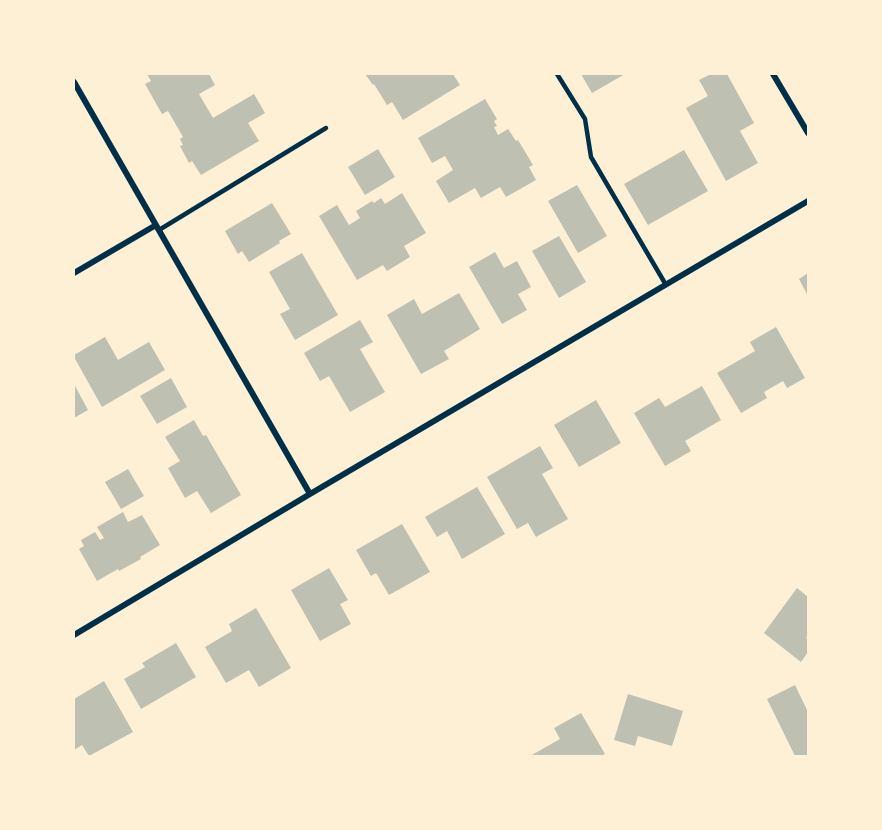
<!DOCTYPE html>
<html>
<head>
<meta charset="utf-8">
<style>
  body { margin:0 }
  #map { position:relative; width:882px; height:830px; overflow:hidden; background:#fdf0d5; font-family:Helvetica,sans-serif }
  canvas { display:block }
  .frame { position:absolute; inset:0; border:75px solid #fdf0d5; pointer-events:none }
</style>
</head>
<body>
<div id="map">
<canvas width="882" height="830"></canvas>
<div class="frame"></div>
</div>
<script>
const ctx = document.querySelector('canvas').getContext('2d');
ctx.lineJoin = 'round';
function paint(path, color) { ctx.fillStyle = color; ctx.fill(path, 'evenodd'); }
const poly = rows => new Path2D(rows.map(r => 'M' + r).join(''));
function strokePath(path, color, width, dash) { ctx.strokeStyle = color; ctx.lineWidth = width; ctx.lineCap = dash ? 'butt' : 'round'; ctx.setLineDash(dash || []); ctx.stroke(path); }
paint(poly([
  [147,74,209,74,215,85,199,94,213,118,254,94,265,113,248,123,259,141,201,175,192,161,189,163,180,146,183,145,180,139,183,137,168,111,162,114,145,84,151,81],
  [365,74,453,74,460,85,403,120,392,102,387,105,374,84,373,85],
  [581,74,625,74,592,93],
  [711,74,727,74,754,123,740,131,758,163,726,181,686,108,708,96,699,80],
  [485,99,497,119,494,121,497,126,494,127,498,135,508,129,516,141,518,140,533,165,529,167,536,180,506,197,500,187,481,198,475,188,449,203,436,181,453,170,445,156,432,163,418,138],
  [378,149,395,177,365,195,348,167],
  [684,150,708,191,648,225,624,184],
  [577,185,607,236,578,253,548,201],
  [402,193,426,233,404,246,410,257,387,271,383,265,357,280,319,216,337,205,349,225,360,218,356,211,372,201,374,203,381,198,385,204],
  [272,203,291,234,279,241,280,243,249,262,242,251,238,254,225,231],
  [559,236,586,282,559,298,532,251],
  [495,252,504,268,517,261,531,287,518,294,527,310,502,324,469,267],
  [302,253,338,315,295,340,280,314,290,309,269,272],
  [808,273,808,296,799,279],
  [459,293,480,329,444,351,449,359,421,374,387,315,414,299,422,314],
  [360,320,373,342,360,349,385,392,350,412,329,376,320,381,304,353],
  [776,327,805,378,787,388,783,381,764,392,767,398,741,413,717,373,755,351,750,342],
  [105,337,118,360,149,342,165,370,102,407,74,357,74,355],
  [171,378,187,407,157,424,140,396],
  [74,384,88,410,74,418],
  [702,386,721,420,685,441,691,451,665,466,634,413,659,398,665,407],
  [596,400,621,443,579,467,554,425],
  [194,420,203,436,206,435,241,495,211,513,197,491,185,498,168,468,180,461,165,437],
  [540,446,553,468,542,474,568,519,536,537,528,523,517,529,487,477],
  [128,469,144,496,121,509,105,482],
  [477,487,505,534,462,559,447,531,437,537,425,517],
  [123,512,128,522,142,515,160,545,140,557,141,559,119,571,118,569,97,581,79,549,84,546,81,540,95,532,100,540,104,538,97,527],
  [402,524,430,572,389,595,376,573,371,576,356,550],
  [329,568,348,600,340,604,351,624,320,641,291,590],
  [797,588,808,597,808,634,806,638,808,640,808,652,801,662,764,633],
  [256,608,291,668,259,687,249,670,226,683,205,647,232,631,229,624],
  [176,643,196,677,141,709,124,679,145,667,142,663],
  [104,681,133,732,89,756,82,745,74,750,74,699],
  [795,685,808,712,808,756,795,756,767,699],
  [628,694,683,711,672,746,638,736,635,746,614,740],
  [581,713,605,754,601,756,530,756,560,739,554,728]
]), '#bec0b2');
strokePath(poly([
  [557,74,585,119,591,157,666,285],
  [159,230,326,128]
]), '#003049', 4.5);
strokePath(poly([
  [773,74,808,133],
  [74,82,310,494],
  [74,273,156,225],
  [74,635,310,494,808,201]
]), '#003049', 6);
</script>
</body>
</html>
